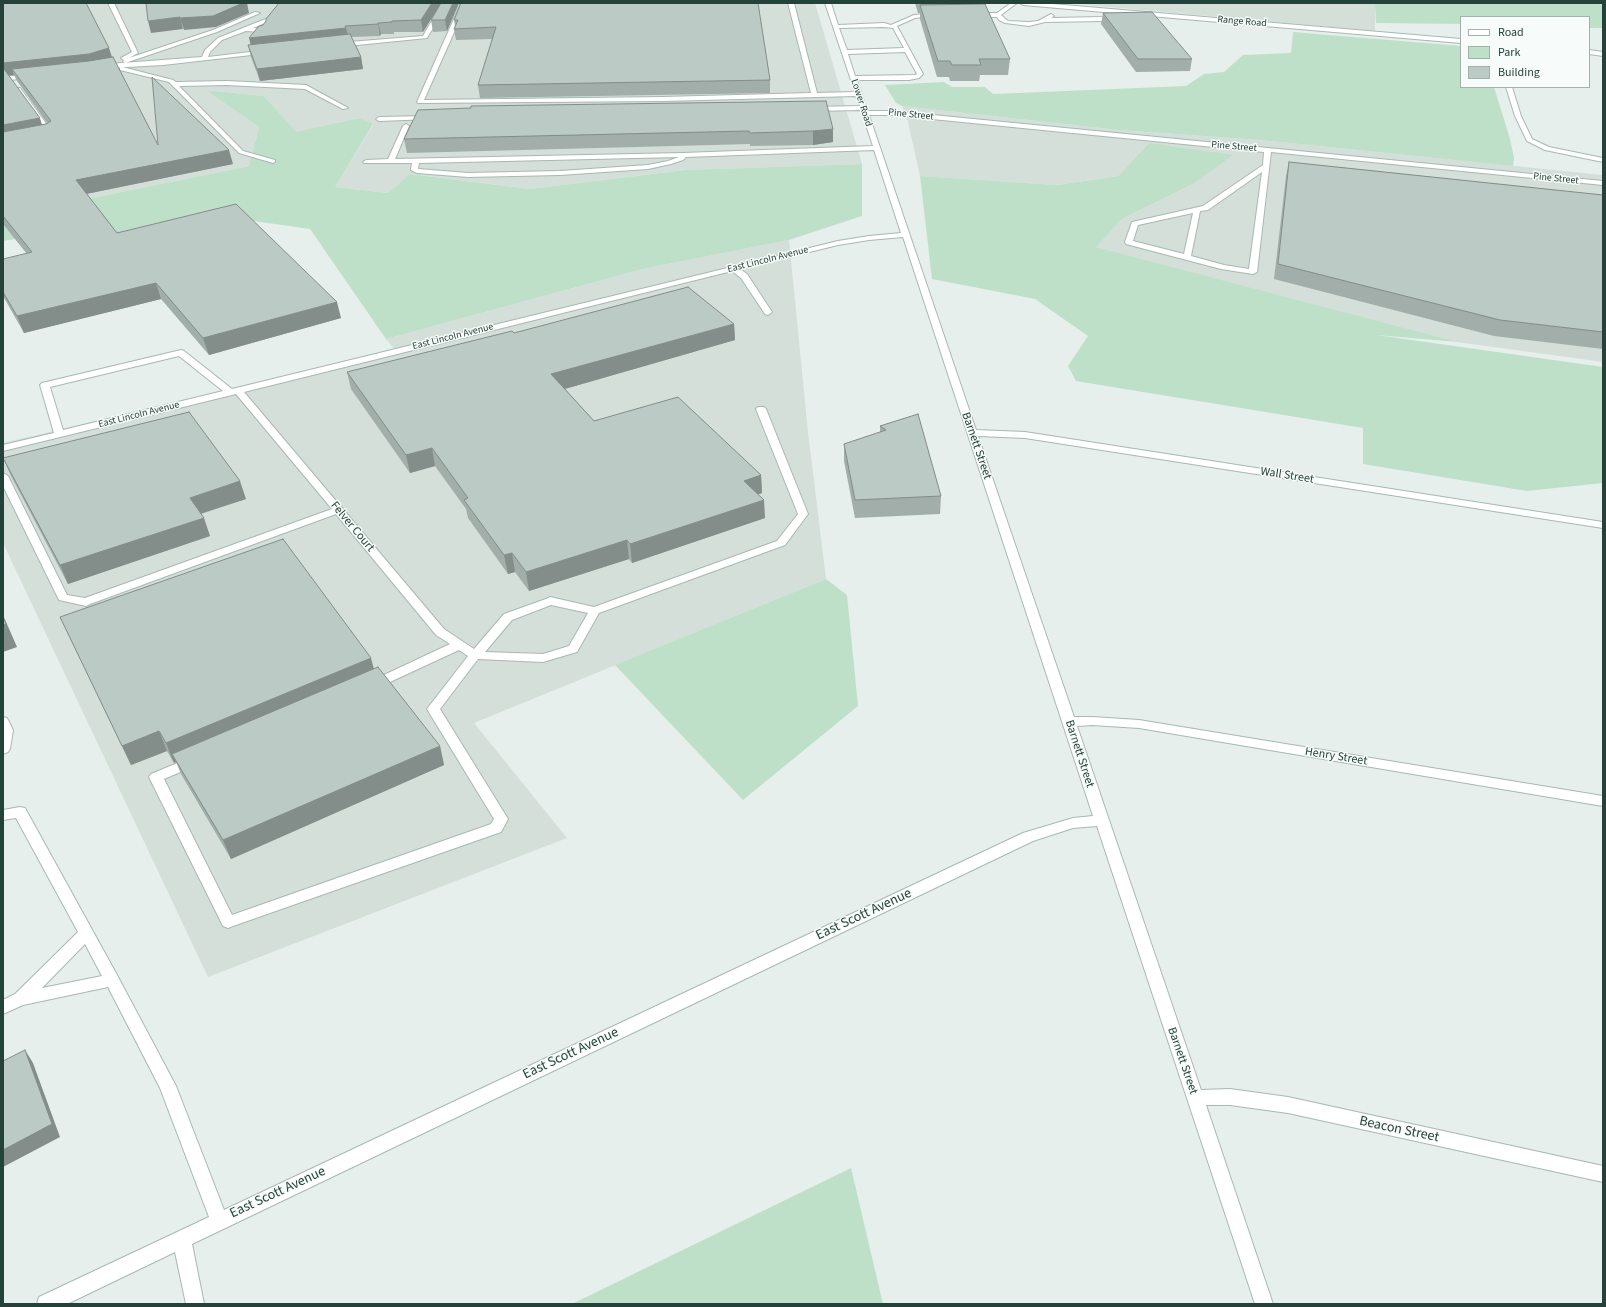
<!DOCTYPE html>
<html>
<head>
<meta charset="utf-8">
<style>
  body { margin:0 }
  #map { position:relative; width:1606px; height:1307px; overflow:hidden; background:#e6efeb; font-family:"Source Sans 3",sans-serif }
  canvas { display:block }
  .frame { position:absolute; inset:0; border:4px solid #24423a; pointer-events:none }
  .legend { position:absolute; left:1460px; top:16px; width:130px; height:72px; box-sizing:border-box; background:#f7fbf9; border:1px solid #a3b1ad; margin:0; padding:5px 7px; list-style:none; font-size:12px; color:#24423a }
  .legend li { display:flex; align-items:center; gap:8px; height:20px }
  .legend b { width:20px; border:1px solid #a3b1ad }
</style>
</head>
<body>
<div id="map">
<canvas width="1606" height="1307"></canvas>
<div class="frame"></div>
<ul class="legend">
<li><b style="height:5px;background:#fff"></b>Road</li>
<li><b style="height:11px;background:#bfe0c8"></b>Park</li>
<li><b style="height:11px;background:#bbcac4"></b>Building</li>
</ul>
</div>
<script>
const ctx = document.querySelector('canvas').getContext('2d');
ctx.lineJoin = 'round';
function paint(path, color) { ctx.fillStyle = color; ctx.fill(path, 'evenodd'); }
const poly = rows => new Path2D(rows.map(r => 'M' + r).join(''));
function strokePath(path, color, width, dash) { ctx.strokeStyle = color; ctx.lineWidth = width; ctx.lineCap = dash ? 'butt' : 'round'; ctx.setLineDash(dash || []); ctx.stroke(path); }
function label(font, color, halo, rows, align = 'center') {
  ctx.font = font + ' "Source Sans 3",sans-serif'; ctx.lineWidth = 3; ctx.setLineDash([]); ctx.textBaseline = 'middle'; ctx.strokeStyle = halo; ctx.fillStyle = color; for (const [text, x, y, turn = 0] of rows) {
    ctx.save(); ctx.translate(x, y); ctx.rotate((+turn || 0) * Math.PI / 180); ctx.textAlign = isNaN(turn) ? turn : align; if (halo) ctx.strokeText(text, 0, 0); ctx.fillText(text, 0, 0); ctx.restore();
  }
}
paint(poly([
  [17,3,815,3,862,164,685,170,530,189,411,174,388,193,335,187,373,125,358,118,296,133,264,96,207,90,259,127,249,166,3,216,63,136,16,78,3,79,3,5],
  [1066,3,1375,4,1375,31],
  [902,106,1118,130,1260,140,1603,175,1603,362,1457,342,1095,247,1122,219,1193,184,1149,143,1118,176,1057,185,920,176,908,122],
  [789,240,808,432,826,579,474,723,567,838,208,977,3,543,3,443,395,350,386,339,643,269]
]), '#d4dfda');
paint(poly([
  [1365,3,1603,3,1603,28,1589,28,1589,17,1461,17,1461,24,1376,23,1375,4],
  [1293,32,1461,46,1461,87,1494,87,1510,139,1514,158,1513,166,1260,140,1118,130,902,106,896,103,885,85,944,82,952,87,985,87,993,94,1186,86,1204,74,1224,72,1243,55,1291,53],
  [206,90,264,96,296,132,359,118,373,124,335,187,388,193,410,174,530,189,685,170,862,164,862,216,789,240,643,269,386,339,310,229,240,219,122,248,15,239,3,241,3,216,249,166,259,127],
  [1149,143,1233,155,1193,184,1122,219,1096,247,1458,342,1376,335,1603,367,1603,483,1527,491,1363,464,1363,428,1076,381,1068,366,1088,336,1035,299,932,279,920,176,1057,185,1118,176],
  [826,579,847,595,858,706,743,800,615,665],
  [851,1168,883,1304,572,1304]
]), '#bfe0c8');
const minor = poly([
  [108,3,114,3,138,53,129,58,213,30,255,12,260,13,217,32,125,63,123,62,124,60,121,58,132,52,108,3],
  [284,3,290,3,277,18,253,28,265,29,268,32,265,36,261,36,261,32,246,31,222,40,210,52,208,57,267,50,270,52,269,53,163,65,109,68,106,66,109,64,202,57,205,50,218,38,273,16,284,3],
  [442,3,448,3,427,38,337,47,334,45,337,43,423,36,442,3],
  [461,3,467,3,424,100,663,97,811,93,788,3,794,3,817,93,855,92,825,3,831,3,838,25,884,23,891,25,914,15,935,13,938,15,915,18,897,26,923,74,919,78,909,80,857,80,867,111,892,111,1603,181,1603,185,1271,152,1257,272,1253,274,1221,269,1126,244,1125,242,1132,222,1203,206,1263,165,1264,152,892,115,869,115,976,430,1025,432,1603,522,1603,528,1025,438,978,436,1074,717,1092,717,1139,720,1603,796,1603,806,1139,728,1092,725,1077,726,1201,1090,1230,1089,1288,1097,1603,1166,1603,1182,1288,1113,1230,1105,1206,1105,1273,1304,1255,1304,1097,826,1073,828,1033,841,192,1244,204,1304,186,1304,175,1252,67,1304,37,1304,39,1297,209,1217,160,1088,108,987,23,1005,3,1014,3,1000,15,994,78,932,16,818,3,820,3,810,20,807,25,808,117,975,176,1086,224,1210,1023,833,1073,818,1093,816,903,237,869,240,838,245,740,269,747,274,772,312,768,315,765,314,741,278,732,271,244,392,444,629,474,649,504,614,546,599,550,597,594,607,777,541,798,514,756,409,758,407,764,407,766,409,808,514,785,545,599,613,577,652,543,662,478,659,440,709,508,819,501,832,233,926,228,928,223,926,149,777,151,774,192,757,197,759,199,762,197,765,164,779,232,915,491,824,494,819,427,709,468,656,459,650,377,688,369,688,367,685,369,682,450,644,436,635,336,514,90,604,86,606,59,600,3,486,3,473,8,476,67,595,85,598,332,509,236,394,3,451,3,445,54,433,40,385,42,383,181,350,184,351,232,389,838,241,869,236,901,233,874,150,686,157,683,160,671,164,648,169,560,175,468,177,417,173,411,170,412,163,364,163,363,162,366,160,388,159,403,126,406,124,409,126,395,159,683,153,873,146,861,110,812,111,809,109,812,107,860,106,856,96,663,101,418,103,417,102,461,3],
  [884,27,893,28,904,48,847,50,839,28,884,27],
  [905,52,917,74,915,75,855,76,848,54,905,52],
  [679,157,668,161,648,165,560,171,468,173,418,169,419,163,679,157],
  [1262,172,1249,269,1224,265,1191,256,1200,211,1208,210,1262,172],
  [1193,213,1184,254,1133,241,1138,225,1193,213],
  [179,356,223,391,63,430,50,387,179,356],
  [551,605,588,613,569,646,543,654,485,652,512,620,551,605],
  [85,944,102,976,42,988,85,944],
  [1011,3,1017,3,1001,15,1008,21,1029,22,1038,21,1051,14,1054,16,1051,18,1104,17,1117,14,1120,16,1104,21,1045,22,1029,26,1005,23,999,20,997,17,973,17,970,15,973,13,997,13,1011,3],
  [1020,3,1041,3,1461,39,1461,43,1023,5,1020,3],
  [1589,50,1603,52,1603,56,1589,54,1589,50],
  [122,67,173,80,176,82,227,81,306,85,348,108,343,109,305,89,227,85,179,86,243,151,275,160,275,162,273,163,239,153,169,82,120,70,120,68,122,67],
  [32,74,34,75,34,77,3,81,3,77,32,74],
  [1506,87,1512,87,1521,116,1532,139,1549,147,1603,158,1603,162,1545,150,1527,141,1515,116,1506,87],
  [16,88,20,88,53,133,53,135,46,135,45,134,47,132,15,89,16,88],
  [429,116,431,117,431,119,379,121,376,119,379,117,429,116],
  [3,717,7,718,13,730,10,749,8,752,3,754,3,717]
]);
strokePath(minor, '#a8b8b2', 2);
paint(minor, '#fff');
paint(poly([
  [3,3,112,57,158,145,233,164,86,194,117,233,341,318,209,355,161,299,24,333,3,296,3,259,27,254,3,224],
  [8,75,14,75,17,81,47,123,42,125],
  [441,3,423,32,394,32,394,34,381,34,380,36,351,37,361,57,363,69,260,81,251,57,248,45,250,45,263,25],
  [441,3,459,3,447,31,433,32,431,20],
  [461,3,770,80,770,93,480,98,478,85,492,39,456,40,454,29,455,26,454,20],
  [915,3,981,3,1010,59,1008,75,980,75,979,81,950,81,949,77,937,77,920,19,920,13,918,13],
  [1103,13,1192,59,1190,71,1136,72,1101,24],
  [826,101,833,142,813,145,750,146,750,144,407,153,404,139],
  [1289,162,1603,195,1603,349,1494,336,1274,279,1286,176],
  [734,324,735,340,565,389,594,421,761,475,762,493,758,494,765,518,632,563,629,559,529,591,515,572,508,574,468,518,466,509,435,466,410,473,351,389,347,372],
  [918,414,941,496,940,514,855,518,844,461,844,444,880,432,880,426],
  [3,458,246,499,201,514,210,536,68,584,11,476],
  [60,617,374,669,440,746,444,765,231,859,181,774,176,762,174,763,167,751,131,765]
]), '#a1aea9');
paint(poly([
  [243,3,247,3,249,13,216,27,184,30,180,18],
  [432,3,441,3,423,32,421,20],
  [453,3,459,3,447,31,445,20],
  [180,17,183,29,151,33,148,21],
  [378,23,381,34,380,36,378,24],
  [346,28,349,39,252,50,249,38],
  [109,48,113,60,12,69,14,75,3,76,3,63],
  [361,57,363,69,260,81,257,69],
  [40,118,44,132,3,139,3,125],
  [833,129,833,142,813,145,813,131],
  [229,150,233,164,81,195,76,180],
  [156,283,161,299,24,333,17,316],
  [337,302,341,318,209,355,203,338],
  [734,324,735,340,554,392,551,374],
  [432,448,435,466,410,473,406,455],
  [761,475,762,493,745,499,744,481],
  [240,481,246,499,196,515,190,498],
  [764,500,765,518,632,563,630,544],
  [204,518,210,536,68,584,60,565],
  [627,540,629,559,529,591,526,572],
  [512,553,515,572,508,574,504,555],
  [3,615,17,647,3,652],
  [371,658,376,677,172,754,176,762,174,763,166,743],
  [159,731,167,751,131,765,122,746],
  [440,746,444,765,231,859,223,840],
  [25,1050,33,1063,60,1137,3,1167,3,1150]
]), '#838d89');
const building = poly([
  [3,3,86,3,109,48,89,54,3,63,3,3],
  [146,3,243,3,213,16,180,18,180,17,148,21,146,3],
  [279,3,432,3,421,20,392,21,392,22,378,23,378,24,345,26,346,28,249,38,259,26,263,25,266,21,266,19,279,3],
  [441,3,453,3,445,20,431,20,441,3],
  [461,3,758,3,770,80,478,85,496,27,454,29,458,20,454,20,461,3],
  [985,4,1010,59,979,59,981,65,952,65,950,61,938,61,920,5,985,4],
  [1152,12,1192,59,1138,59,1103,13,1152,12],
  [350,34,361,57,257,69,248,45,350,34],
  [113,57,158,145,152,77,229,150,76,180,117,233,236,204,337,302,203,338,156,283,17,316,3,292,3,259,32,252,3,216,3,132,46,124,51,121,12,69,89,61,113,57],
  [3,69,4,69,40,118,3,125,3,69],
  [826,101,833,129,813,131,750,133,749,131,404,139,418,110,471,108,471,106,826,101],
  [1289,162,1603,195,1603,332,1500,320,1278,264,1289,162],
  [688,287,734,324,551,374,594,421,678,397,761,475,744,481,764,500,630,544,627,540,526,572,512,553,504,555,464,500,468,498,432,448,406,455,347,372,512,331,514,333,688,287],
  [189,412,240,481,190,498,204,518,60,565,3,458,189,412],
  [918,414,941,496,855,500,844,444,886,430,880,426,918,414],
  [283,539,371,658,166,743,159,731,122,746,60,617,283,539],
  [3,618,6,624,3,625,3,618],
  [378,667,440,746,223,840,172,754,378,667],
  [25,1050,52,1124,3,1150,3,1061,25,1050]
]);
paint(building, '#bbcac4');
strokePath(building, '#838d89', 1);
label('10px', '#24423a', '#f7fbf9', [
  ["Range Road",1242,22,5],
  ["Lower Road",861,103,72],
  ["Pine Street",911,115,6],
  ["Pine Street",1234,147,5],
  ["Pine Street",1556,179,6],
  ["East Lincoln Avenue",768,260,-14],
  ["East Lincoln Avenue",453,337,-14],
  ["East Lincoln Avenue",139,415,-14]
]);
label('12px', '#24423a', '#f7fbf9', [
  ["Barnett Street",976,446,71],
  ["Wall Street",1287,476,9],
  ["Felver Court",352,527,50],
  ["Barnett Street",1079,754,72],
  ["Henry Street",1336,757,9],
  ["Barnett Street",1182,1061,71]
]);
label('14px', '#24423a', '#f7fbf9', [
  ["East Scott Avenue",864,915,-25],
  ["East Scott Avenue",571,1054,-25],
  ["Beacon Street",1399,1130,12],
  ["East Scott Avenue",278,1193,-25]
]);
</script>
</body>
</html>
